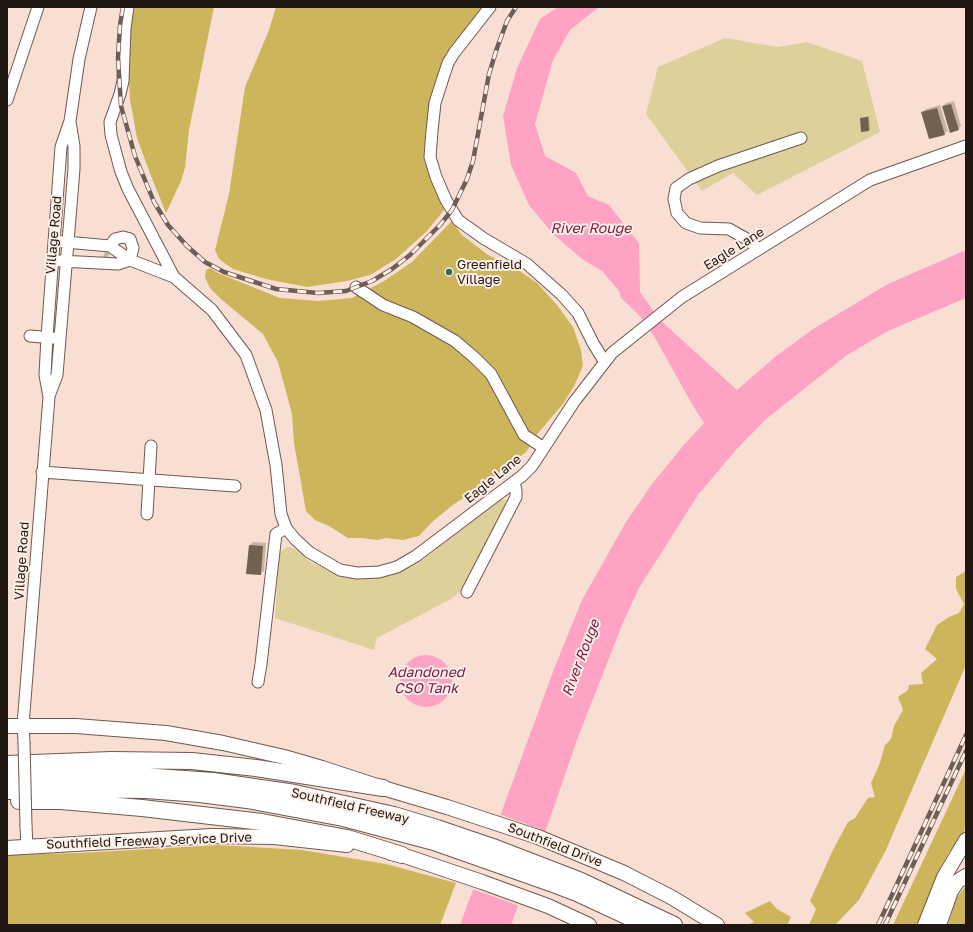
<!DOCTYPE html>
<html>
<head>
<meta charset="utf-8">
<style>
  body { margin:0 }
  #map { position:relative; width:973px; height:932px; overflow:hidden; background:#f9dfd3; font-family:"Golos Text",sans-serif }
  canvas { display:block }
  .frame { position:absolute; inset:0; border:8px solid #201713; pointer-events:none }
</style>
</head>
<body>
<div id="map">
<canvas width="973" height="932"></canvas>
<div class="frame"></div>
</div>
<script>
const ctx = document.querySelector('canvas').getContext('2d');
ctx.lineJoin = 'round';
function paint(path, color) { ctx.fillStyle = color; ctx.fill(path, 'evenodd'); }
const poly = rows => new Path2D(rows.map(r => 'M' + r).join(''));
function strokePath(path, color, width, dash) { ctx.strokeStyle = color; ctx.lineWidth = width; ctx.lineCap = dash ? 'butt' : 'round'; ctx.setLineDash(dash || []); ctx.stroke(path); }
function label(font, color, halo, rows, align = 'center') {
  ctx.font = font + ' "Golos Text",sans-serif'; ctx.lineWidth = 4; ctx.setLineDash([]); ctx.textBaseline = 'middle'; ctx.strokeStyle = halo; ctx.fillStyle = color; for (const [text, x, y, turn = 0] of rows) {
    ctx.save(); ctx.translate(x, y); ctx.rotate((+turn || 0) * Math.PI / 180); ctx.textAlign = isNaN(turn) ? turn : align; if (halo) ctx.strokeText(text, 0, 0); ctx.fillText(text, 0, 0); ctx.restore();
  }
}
paint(poly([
  [725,38,778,47,807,42,862,61,880,132,757,195,733,173,702,191,646,114,658,67],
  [501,499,508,501,462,590,451,599,377,638,374,650,275,618,279,554,285,548,290,547,298,551,310,562,339,575,366,578,380,577,397,573,410,568,424,559]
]), '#ddd09b');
paint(poly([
  [135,7,214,7,189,130,185,168,181,181,166,213,151,176,137,138,130,100,128,60,132,19],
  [276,7,485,7,454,48,426,137,430,177,444,210,427,231,396,259,370,275,347,281,307,287,266,279,233,269,219,259,215,250,229,194,245,87,269,30],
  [452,221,462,235,488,255,514,267,537,283,557,305,573,327,581,350,583,366,574,386,563,404,539,432,526,452,475,491,454,504,432,522,419,536,403,540,386,538,377,540,362,538,348,538,329,526,315,520,306,511,294,443,292,414,278,362,263,334,222,300,210,288,205,277,206,270,210,268,218,273,280,298,318,301,352,298,384,281,412,262],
  [966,571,966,665,885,852,859,900,835,925,809,925,816,909,810,901,833,850,848,822,855,818,868,798,875,797,871,783,880,763,885,745,891,739,894,726,903,710,898,697,908,690,909,685,923,684,921,673,937,659,925,649,937,625,949,617,959,613,964,604,956,589,956,577],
  [966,769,966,818,964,833,949,852,940,868,918,925,893,925],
  [219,845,302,850,386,864,456,883,440,925,7,925,7,855,80,853],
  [966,886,966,925,948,925,957,897],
  [770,901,777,909,791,917,787,925,747,925,754,922,745,913]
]), '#ccb55a');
paint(poly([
  [558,7,599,7,570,30,553,60,535,124,545,156,576,173,588,196,609,205,639,243,640,292,659,319,737,390,775,357,813,329,888,284,966,250,966,298,888,331,847,355,766,419,735,451,698,495,639,588,624,620,578,737,548,824,511,925,460,925,554,669,582,600,626,522,652,484,683,446,704,423,693,406,654,336,640,316,621,298,619,291,602,271,582,259,553,234,529,205,511,165,503,116,517,68,540,19],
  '400 681a26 26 0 1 1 52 0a26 26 0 1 1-52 0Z'
]), '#ffa3c4');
paint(poly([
  [499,814,548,832,520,906,472,889]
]), '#f9dfd3');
paint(poly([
  [954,101,961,126,958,129,943,106,946,103],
  [940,105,948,131,944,134,923,112,926,109],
  [869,116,870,129,869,130,861,118],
  [105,252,110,252,108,257,103,257],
  [253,542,266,543,264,571,260,574,250,545]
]), '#0003');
paint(poly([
  [951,104,959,130,950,133,942,106],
  [937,108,945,135,929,139,921,112],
  [868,117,869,131,861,132,860,118],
  [249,545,263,546,261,575,246,574]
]), '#706150');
const minor = poly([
  [128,7,125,28,123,81,120,94,110,122,111,135,121,172,128,189,174,277],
  [490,7,454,53,448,63,443,78,435,103,432,131,430,157,436,177,446,200,458,220,483,238,527,264,562,295,578,313,593,343,604,361],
  [7,100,38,7],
  [54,241,110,246,130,260,174,277,212,310,246,355,266,410,276,465,281,514,286,528,295,539,309,552,340,570,357,573,379,572,397,567,416,556,522,476,532,466,574,402,612,353,682,297,870,180,966,146],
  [110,246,115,239,123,237,130,239,133,248,130,260],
  [759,249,745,238,729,229,700,228,686,223,677,213,674,199,676,188,689,179,718,166,801,138],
  [60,261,118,264,130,260],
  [356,287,383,305,413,317,455,341,475,358,491,374,524,435,544,448],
  [30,336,53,338],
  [49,396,57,375,74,169,74,146,70,122],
  [42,472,235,486],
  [147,514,151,446],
  [467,592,516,497,516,491,514,482],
  [258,682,261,664,276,534,286,528],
  [24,742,23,725,49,397,45,375,47,337,61,147,70,121,79,59,91,7],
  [26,826,27,847]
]);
const major = poly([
  [7,726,76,726,166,733,223,743,284,757,322,768,383,788,447,807,538,837,624,873,671,897,717,925],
  [7,848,211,836,274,837,347,845],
  [391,853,402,855,482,882,548,906,589,925],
  [925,925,944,877,966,840],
  [939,925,951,891,958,881,966,876]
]);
const highway = poly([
  [7,764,111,760,192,761,256,768,383,788],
  [7,775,57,774,142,776,213,781,295,793,394,815,437,828,493,847,581,881,674,925],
  [7,791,67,789,146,790,200,794,247,800,343,818,434,842,556,885,577,893,646,925],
  [19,801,61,801,142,808,262,822,347,838,402,855]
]);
strokePath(minor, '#6f594f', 13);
strokePath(major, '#6f594f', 16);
strokePath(highway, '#6f594f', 18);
strokePath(minor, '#fff', 11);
strokePath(major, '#fff', 14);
strokePath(highway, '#fff', 16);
const rail = poly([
  [123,7,120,25,118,58,121,106,135,156,154,202,168,225,187,246,205,262,224,272,276,289,318,293,346,291,372,281,392,269,410,255,440,225,452,210,467,179,473,161,489,74,497,48,507,21,516,7],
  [878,925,966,735],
  [885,925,966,751]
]);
strokePath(rail, '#6d5e57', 4.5);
strokePath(rail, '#feefe7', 3, [9]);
const minorBridge = poly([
  [24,742,26,826]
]);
strokePath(minorBridge, '#6f594f', 13, []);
strokePath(minorBridge, '#fff', 11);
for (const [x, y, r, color] of [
  [449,272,4,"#2e6c59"]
]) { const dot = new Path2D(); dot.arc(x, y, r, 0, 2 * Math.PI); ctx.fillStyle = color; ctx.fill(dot); strokePath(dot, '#feefe7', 1.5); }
label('13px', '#201713', '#feefe7', [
  ["Village Road",54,235,-85],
  ["Eagle Lane",734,249,-32],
  ["Eagle Lane",493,479,-39],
  ["Village Road",22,561,-86],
  ["Southfield Freeway",350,806,13],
  ["Southfield Freeway Service Drive",149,841,-2],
  ["Southfield Drive",555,845,21]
]);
label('13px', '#201713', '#feefe7', [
  ["Greenfield",457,265],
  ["Village",457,280]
], 'left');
label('italic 14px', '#7d1548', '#feefe7', [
  ["River Rouge",591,229],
  ["River Rouge",581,658,-69],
  ["Adandoned",426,673],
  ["CSO Tank",426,689]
]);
</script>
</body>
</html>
